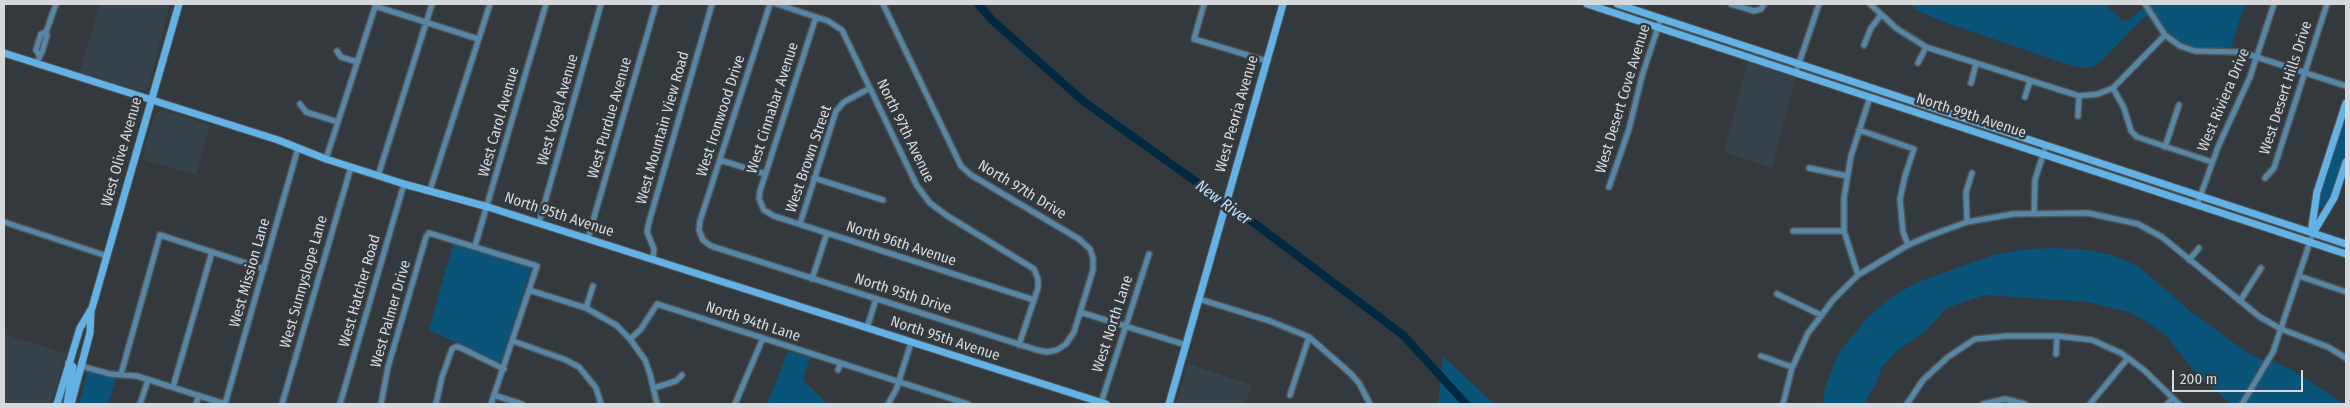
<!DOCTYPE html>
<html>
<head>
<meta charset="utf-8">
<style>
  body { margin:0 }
  #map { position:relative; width:2350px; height:408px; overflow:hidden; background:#33393d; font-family:"Fira Sans Condensed",sans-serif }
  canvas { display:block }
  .frame { position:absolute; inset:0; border:5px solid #d6d9dc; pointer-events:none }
  .scale { position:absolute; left:2172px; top:370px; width:131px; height:22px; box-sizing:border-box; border:2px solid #d6d9dc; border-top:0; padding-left:6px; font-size:15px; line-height:18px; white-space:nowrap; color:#d6d9dc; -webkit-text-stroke:4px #33393d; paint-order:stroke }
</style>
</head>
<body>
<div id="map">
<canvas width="2350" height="408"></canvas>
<div class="frame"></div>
<div class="scale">200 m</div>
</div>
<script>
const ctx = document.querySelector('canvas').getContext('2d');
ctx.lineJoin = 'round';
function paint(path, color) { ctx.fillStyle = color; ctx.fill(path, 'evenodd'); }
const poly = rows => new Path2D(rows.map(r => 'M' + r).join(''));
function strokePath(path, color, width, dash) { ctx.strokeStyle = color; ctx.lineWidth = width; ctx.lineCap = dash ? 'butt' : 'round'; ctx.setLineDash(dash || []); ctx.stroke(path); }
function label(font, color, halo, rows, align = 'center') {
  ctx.font = font + ' "Fira Sans Condensed",sans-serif'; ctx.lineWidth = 5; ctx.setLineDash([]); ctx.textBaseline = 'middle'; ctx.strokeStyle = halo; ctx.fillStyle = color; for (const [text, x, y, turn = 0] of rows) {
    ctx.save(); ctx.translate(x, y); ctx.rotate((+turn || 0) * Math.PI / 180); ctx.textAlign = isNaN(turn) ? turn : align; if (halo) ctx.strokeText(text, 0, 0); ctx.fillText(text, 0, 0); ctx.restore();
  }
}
paint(poly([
  [100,4,170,4,149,85,144,91,79,74],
  [1748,60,1796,76,1772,168,1724,152],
  [162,110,210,125,196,175,144,160,145,149,155,114],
  [4,334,66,354,51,404,4,404],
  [1188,364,1252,385,1245,404,1176,404]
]), '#37434b');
paint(poly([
  [1910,4,2105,4,2123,21,2127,21,2149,4,2245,4,2230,51,2203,51,2174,43,2151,15,2142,19,2103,60,2093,67,2084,68,2069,65,1941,21,1917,10],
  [2346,110,2346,155,2332,199,2323,208,2319,206,2318,199],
  [453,244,531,268,501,363,429,330],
  [2051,248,2088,250,2111,255,2138,266,2190,311,2245,351,2267,363,2268,360,2293,370,2344,404,2231,404,2200,378,2167,337,2150,324,2132,313,2088,302,1985,295,1946,308,1927,330,1898,350,1882,367,1876,383,1864,404,1823,404,1825,388,1839,352,1868,317,1891,297,1918,282,1993,255,2019,250],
  [788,351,810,357,803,380,827,404,767,404],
  [1443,356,1494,404,1438,404],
  [88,372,116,379,108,404,79,404]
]), '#0a5379');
strokePath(poly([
  [978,4,992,20,1083,101,1254,223,1403,335,1466,404]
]), '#00283f', 8);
const street = poly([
  [770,4,700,221,699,230,703,240,711,246,1037,350,1047,352,1057,350,1066,344,1074,332,1093,270,1093,258,1090,249,1079,239,971,175,961,166,883,4],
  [777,4,828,21,842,30,917,186,930,203,946,215,1034,269,1038,279,1038,288,1019,345],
  [1204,4,1194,39,1267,61],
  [1731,4,1754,11,1761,9,1764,4],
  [1870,4,1896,28,1926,47,2079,96,2098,94,2113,88,2165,35],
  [2145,4,2165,35,2180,46,2195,51,2241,52,2346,86],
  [375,6,478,39],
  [816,17,760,191,759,199,764,210,774,216,827,233,1034,300],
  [1864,45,1871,28,1881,15],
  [337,51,341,57,357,62],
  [39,55,36,50,41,34,46,32],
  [1918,63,1926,47],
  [36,64,42,52,47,35,46,32,56,4],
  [1796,72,1819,4],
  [1971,83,1976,64],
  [2113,88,2124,108,2131,131,2137,137,2212,162],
  [2025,97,2030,81],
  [300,104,306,112,338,122],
  [2078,116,2079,96],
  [1859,130,1914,149,1905,176,1900,199,1903,232,1908,245],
  [2165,147,2179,105],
  [326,159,376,4],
  [720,160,765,174],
  [1809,168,1847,176],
  [378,176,432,4],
  [814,178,883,200],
  [2265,178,2274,168,2327,4],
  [1609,187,1629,129,1642,76,1661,18],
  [430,190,490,4],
  [2197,205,2218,147,2250,77,2274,4],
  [2034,213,2035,180,2046,145],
  [4,222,107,256],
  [1967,222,1966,192,1972,173],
  [539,223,601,4],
  [800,224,836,111,844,102,870,88],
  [1793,231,1844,231],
  [588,238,656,4],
  [475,246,546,4],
  [653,259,654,249,647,232,649,222,712,4],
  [2189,260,2199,248],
  [1858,275,1844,231,1844,198,1851,156,1870,97],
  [2299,276,2346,292],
  [812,279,827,233],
  [529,290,586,308,616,325,630,339,645,360,650,374,657,404],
  [1777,294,1821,315],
  [1199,299,1270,321,1309,337,1350,373,1359,383,1370,404],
  [2240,301,2261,268],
  [586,308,593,286],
  [1080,312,1186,345],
  [867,328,876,299],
  [630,339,641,329,657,304,968,404],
  [513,341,566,360,579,367,596,388,601,404],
  [2056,354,2057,336],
  [1761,356,1792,367],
  [81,366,110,374,137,376,225,404],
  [838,370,841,363],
  [121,374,160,235,264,269],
  [173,387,212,252],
  [654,388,676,381,682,375],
  [494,395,522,404],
  [1290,395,1309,337],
  [1101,403,1149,254],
  [140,404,148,380],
  [196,404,199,396],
  [225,404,298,148],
  [282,404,351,167],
  [340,404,404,184],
  [381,404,388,367,426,237,429,233,537,266,491,404],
  [436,404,442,377,452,349,455,347,459,347,504,369],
  [735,404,763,338],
  [888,404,896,390,911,343],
  [1783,404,1792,368,1808,333,1833,300,1858,275,1908,245,1929,236,1967,222,2013,214,2088,213,2138,224,2162,237,2260,317,2281,329,2328,347,2346,358],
  [1907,404,1923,380,1948,357,1975,339,2007,336,2057,336,2092,340,2121,353,2144,370,2179,404],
  [1983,404,2005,399,2025,404],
  [2090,404,2128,358],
  [2167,404,2173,398],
  [2242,404,2273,352,2313,233]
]);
const secondary = poly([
  [1587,4,2346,254],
  [1617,4,2346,244],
  [4,53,278,140,326,159,404,184,488,207,1106,404],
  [2313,233,2312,226,2317,192,2346,103],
  [2313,233,2334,198,2346,162],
  [57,404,80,328,92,308,179,4],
  [67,404,73,367,69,363],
  [71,404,90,333,91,311],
  [1169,404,1283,4]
]);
strokePath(street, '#50565a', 8);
strokePath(secondary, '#50565a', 9);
strokePath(street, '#5787a7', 5);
strokePath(secondary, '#63b2e6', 7);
label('15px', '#d6d9dc', '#33393d', [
  ["West Desert Hills Drive",2286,88,-72],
  ["West Desert Cove Avenue",1623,99,-73],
  ["West Riviera Drive",2224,100,-67],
  ["West Cinnabar Avenue",773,108,-72],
  ["West Vogel Avenue",558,110,-74],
  ["West Peoria Avenue",1237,114,-74],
  ["West Ironwood Drive",721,116,-72],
  ["North 99th Avenue",1971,116,18],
  ["West Purdue Avenue",610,118,-74],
  ["West Carol Avenue",499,122,-74],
  ["West Mountain View Road",663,128,-74],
  ["North 97th Avenue",905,131,64],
  ["West Olive Avenue",122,152,-74],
  ["West Brown Street",809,159,-71],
  ["North 97th Drive",1022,190,31],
  ["North 95th Avenue",559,215,18],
  ["North 96th Avenue",901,244,18],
  ["West Mission Lane",250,273,-74],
  ["West Sunnyslope Lane",304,282,-74],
  ["West Hatcher Road",360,291,-74],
  ["North 95th Drive",903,294,18],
  ["West Palmer Drive",391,314,-74],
  ["North 94th Lane",753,322,18],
  ["West North Lane",1113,324,-72],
  ["North 95th Avenue",945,339,18]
]);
label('italic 16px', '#bce0fa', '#33393d', [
  ["New River",1223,203,36]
]);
</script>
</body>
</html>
